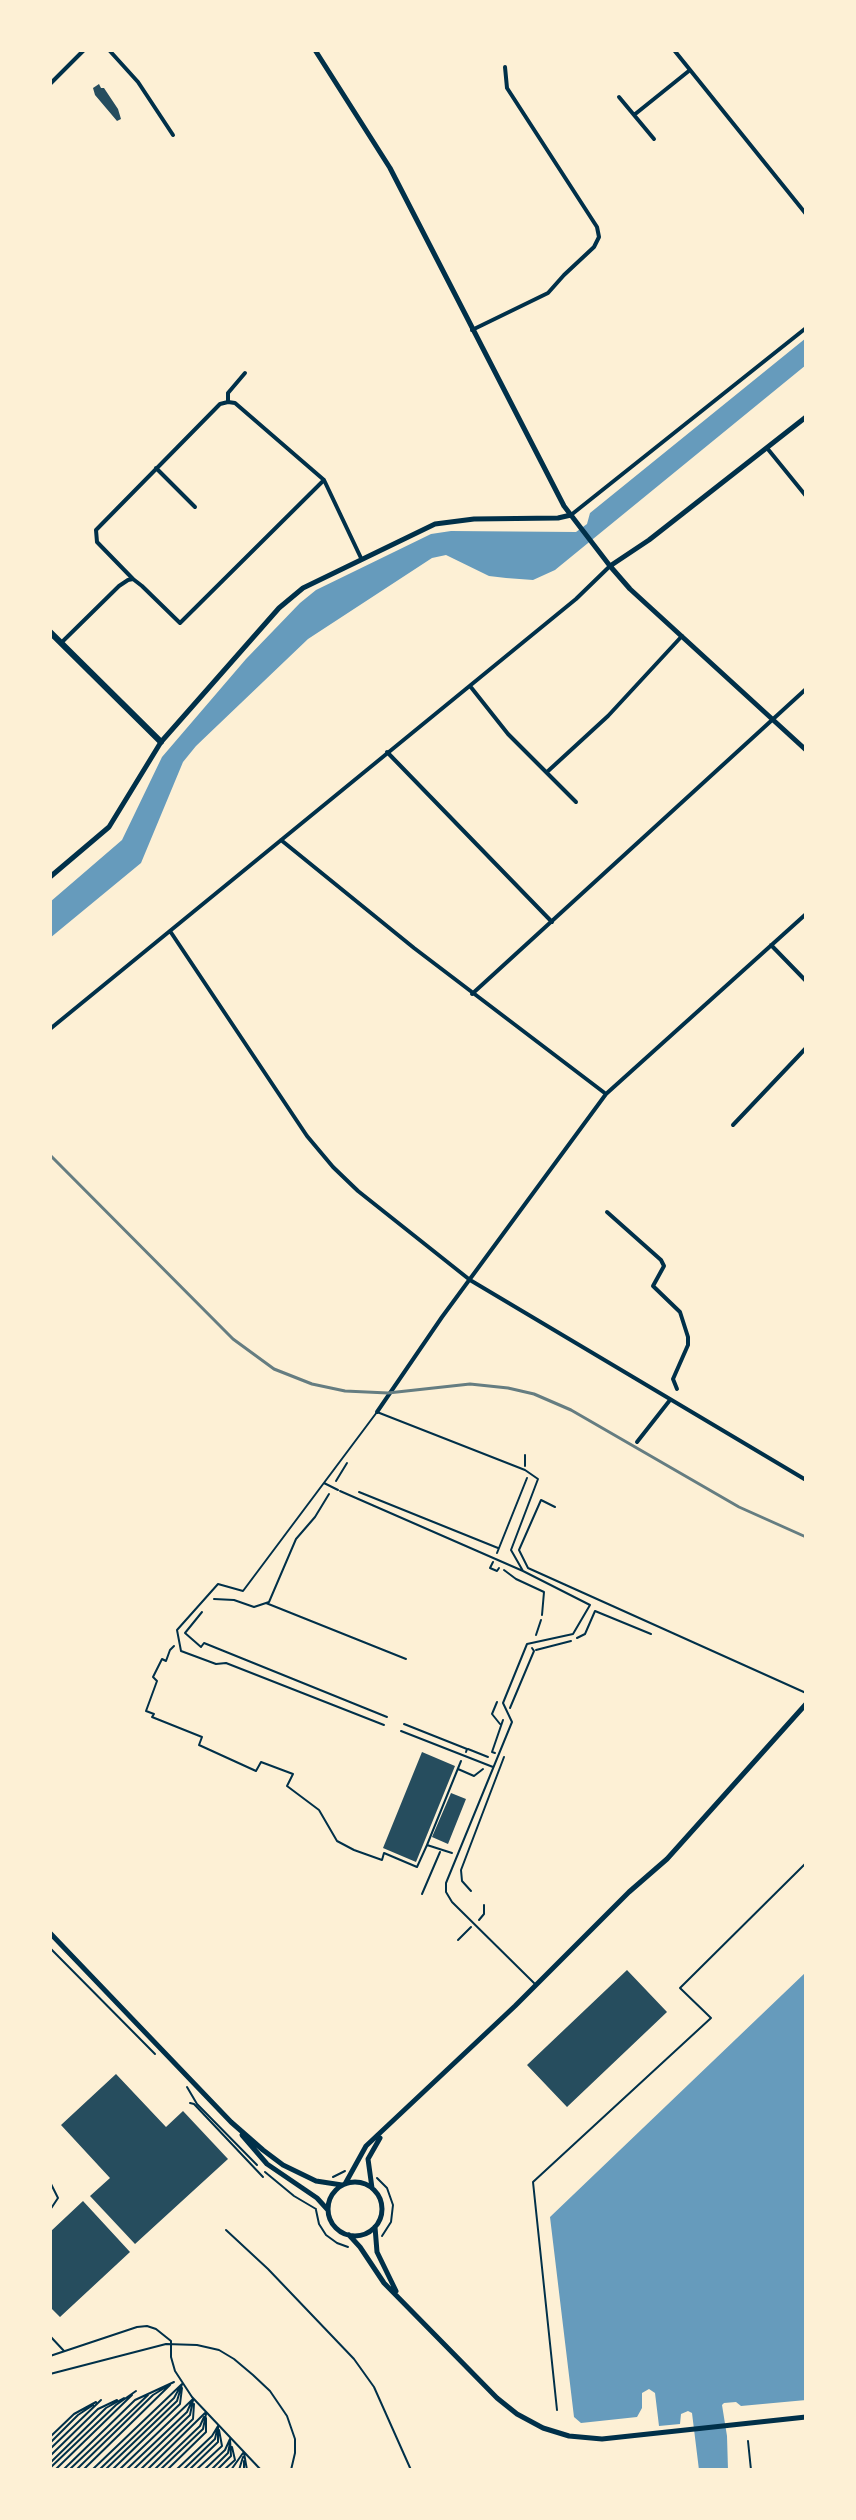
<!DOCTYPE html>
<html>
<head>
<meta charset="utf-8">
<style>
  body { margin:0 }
  #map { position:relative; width:856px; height:2520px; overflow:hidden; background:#fdf0d5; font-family:Literata,serif }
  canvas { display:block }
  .frame { position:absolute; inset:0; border:52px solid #fdf0d5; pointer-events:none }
</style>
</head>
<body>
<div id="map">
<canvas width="856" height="2520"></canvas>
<div class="frame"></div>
</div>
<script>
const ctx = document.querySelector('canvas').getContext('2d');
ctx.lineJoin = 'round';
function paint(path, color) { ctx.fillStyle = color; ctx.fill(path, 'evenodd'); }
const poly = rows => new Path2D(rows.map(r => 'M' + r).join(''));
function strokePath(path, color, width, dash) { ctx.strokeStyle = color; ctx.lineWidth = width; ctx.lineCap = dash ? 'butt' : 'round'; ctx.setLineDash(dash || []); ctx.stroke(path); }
paint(poly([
  [806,338,806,365,555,570,533,580,506,578,489,576,446,555,432,558,308,639,196,746,183,762,141,863,50,938,50,902,122,840,162,757,246,659,300,603,316,590,431,534,451,531,576,532,587,524,590,513],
  [806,1972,806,2400,741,2406,736,2402,724,2403,722,2405,727,2436,728,2470,699,2470,692,2413,688,2411,681,2414,680,2424,659,2426,655,2393,649,2389,642,2393,642,2408,637,2417,581,2423,574,2417,550,2217]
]), '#669bbc');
paint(poly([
  [99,84,101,88,104,88,118,109,121,119,117,121,95,95,93,88],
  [422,1752,455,1766,416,1862,383,1848],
  [451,1793,466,1799,448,1844,432,1837],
  [627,1970,667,2012,567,2107,527,2065],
  [116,2074,166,2127,183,2111,228,2159,135,2244,90,2196,110,2178,61,2125],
  [83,2201,130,2252,60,2317,50,2307,50,2232]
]), '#264d5e');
strokePath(poly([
  [525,1466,525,1455],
  [336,1481,347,1463],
  [359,1492,498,1548],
  [497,1553,527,1478],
  [493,1562,490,1568,497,1571,499,1568],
  [504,1570,516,1579,544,1592,542,1615],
  [214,1599,234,1600,254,1607,269,1602,296,1539,315,1517,329,1494],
  [266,1603,406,1659],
  [202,1612,185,1633,201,1647,204,1643,387,1717],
  [536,1635,541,1620],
  [577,1638,585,1634,595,1611,651,1634],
  [174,1646,170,1650,166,1661,162,1659,153,1677,157,1681,146,1711,154,1714,152,1717,202,1737,199,1745,256,1771,261,1762,293,1774,287,1786,319,1810,337,1841,354,1850,382,1860,384,1853,417,1867,427,1845],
  [536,1650,571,1641],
  [497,1702,492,1714,500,1724],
  [510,1708,534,1651,532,1648],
  [404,1724,467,1749,466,1752],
  [468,1749,488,1757],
  [495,1753,492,1752,503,1720],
  [458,1769,474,1776,483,1769],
  [452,1853,427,1845,461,1761],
  [471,1891,462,1881,461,1870,504,1757],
  [422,1894,440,1852],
  [479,1920,484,1914,484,1905],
  [458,1940,471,1927],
  [50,1948,155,2054],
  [187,2087,197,2104,257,2165],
  [190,2103,194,2104,263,2177],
  [265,2172,294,2196,316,2209],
  [333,2177,345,2171],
  [377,2178,387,2188,393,2205,391,2222,382,2236],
  [316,2210,319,2224,326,2235,337,2243,348,2247]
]), '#003049', 2);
strokePath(poly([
  [324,1483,338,1490],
  [340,1491,523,1571,590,1605,573,1634,527,1644,503,1703,512,1722,446,1883,446,1892,452,1902,534,1983],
  [555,1507,541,1500,519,1550,528,1568,806,1693],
  [384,1725,226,1663,216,1664,181,1651,177,1630,218,1584,243,1591,377,1412,525,1470,538,1479,511,1550,523,1571],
  [401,1731,493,1767],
  [50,2182,58,2198,50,2210],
  [226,2230,268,2269,354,2359,374,2387,411,2470],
  [50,2336,64,2351],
  [50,2356,137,2327,147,2326,156,2329,171,2341,171,2357,175,2371,192,2397,261,2470],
  [50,2374,166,2344,197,2345,219,2350,234,2359,253,2375,270,2391,287,2416,295,2439,295,2453,291,2470],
  [557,2410,533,2182,711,2018,680,1988,806,1863],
  [50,2437,74,2414,96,2402],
  [748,2441,751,2470],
  [50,2443,78,2415,93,2405],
  [50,2449,101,2400],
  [244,2453,247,2470],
  [50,2456,98,2409,117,2400],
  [244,2461,244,2470],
  [50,2463,106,2408,124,2398],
  [50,2468,116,2405,136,2391],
  [55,2470,132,2395],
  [63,2470,135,2400,174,2382],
  [69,2470,148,2395],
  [76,2470,153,2395,166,2387],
  [83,2470,170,2385],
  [92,2470,182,2384],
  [99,2470,174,2398,180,2387],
  [105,2470,177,2401,182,2384],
  [112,2470,180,2404,182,2388],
  [119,2470,193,2399],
  [126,2470,187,2412,191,2403],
  [133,2470,190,2415,193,2400],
  [140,2470,193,2419,194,2404],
  [147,2470,205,2413],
  [154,2470,200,2426,204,2417],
  [160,2470,203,2429,206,2414],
  [167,2470,206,2432,206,2418],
  [176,2470,212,2436,218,2426],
  [183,2470,215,2439,217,2430],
  [189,2470,218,2442,218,2426],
  [196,2470,222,2446,219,2430],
  [204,2470,225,2450,230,2439],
  [211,2470,228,2453,230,2443],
  [217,2470,231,2456,230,2439],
  [224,2470,235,2460,232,2447],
  [231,2470,243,2453],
  [239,2470,243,2457]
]), '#003049', 2);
strokePath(poly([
  [109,50,138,82,173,135],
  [674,50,806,214],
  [50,84,84,50],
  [619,97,654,139],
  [634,115,690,70],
  [472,330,548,293,564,275,594,247,599,237,597,227,507,88,505,67],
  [228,402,228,393,245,373],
  [767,448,806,496],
  [156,468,195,507],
  [571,515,806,328],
  [133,579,97,542,96,530,220,404,228,402,235,403,324,480,361,558],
  [61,643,119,586,128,580,133,579,142,586,180,623,324,480],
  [470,686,508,734,576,802],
  [387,752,552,922],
  [547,772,608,716,682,636],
  [281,840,414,948,606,1094],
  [170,931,307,1136,333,1167,358,1191,470,1280,806,1480],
  [771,945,806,981],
  [472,994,806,689],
  [50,1029,576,599,610,566],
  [733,1125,806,1048],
  [607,1212,661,1260,664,1266,653,1286,680,1312,688,1337,688,1345,673,1379,677,1389],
  [377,1412,442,1317,606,1094,806,914],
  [637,1442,670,1400]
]), '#003049', 4);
strokePath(poly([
  [315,50,390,168,564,506,610,566,630,589,806,750],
  [610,566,649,540,806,417],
  [50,877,109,827,161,742,279,608,303,588,435,524,474,519,558,518,571,515],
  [50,1933,231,2122,263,2150,283,2165,316,2181,342,2185],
  [242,2135,267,2164,317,2198,327,2209],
  '328 2209a27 27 0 1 1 54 0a27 27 0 1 1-54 0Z',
  [345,2184,366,2146,515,2006,629,1892,667,1859,806,1704],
  [372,2188,368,2159,380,2138],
  [375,2227,377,2252,396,2291],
  [349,2235,360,2247,384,2283,497,2398,517,2414,543,2428,569,2436,602,2439,806,2417]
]), '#003049', 5);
strokePath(poly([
  [50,632,161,742]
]), '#003049', 6);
strokePath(poly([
  [50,1155,233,1339,274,1369,312,1384,345,1391,388,1393,470,1384,508,1388,534,1394,571,1410,739,1507,806,1537]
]), '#657d81', 3);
</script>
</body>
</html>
